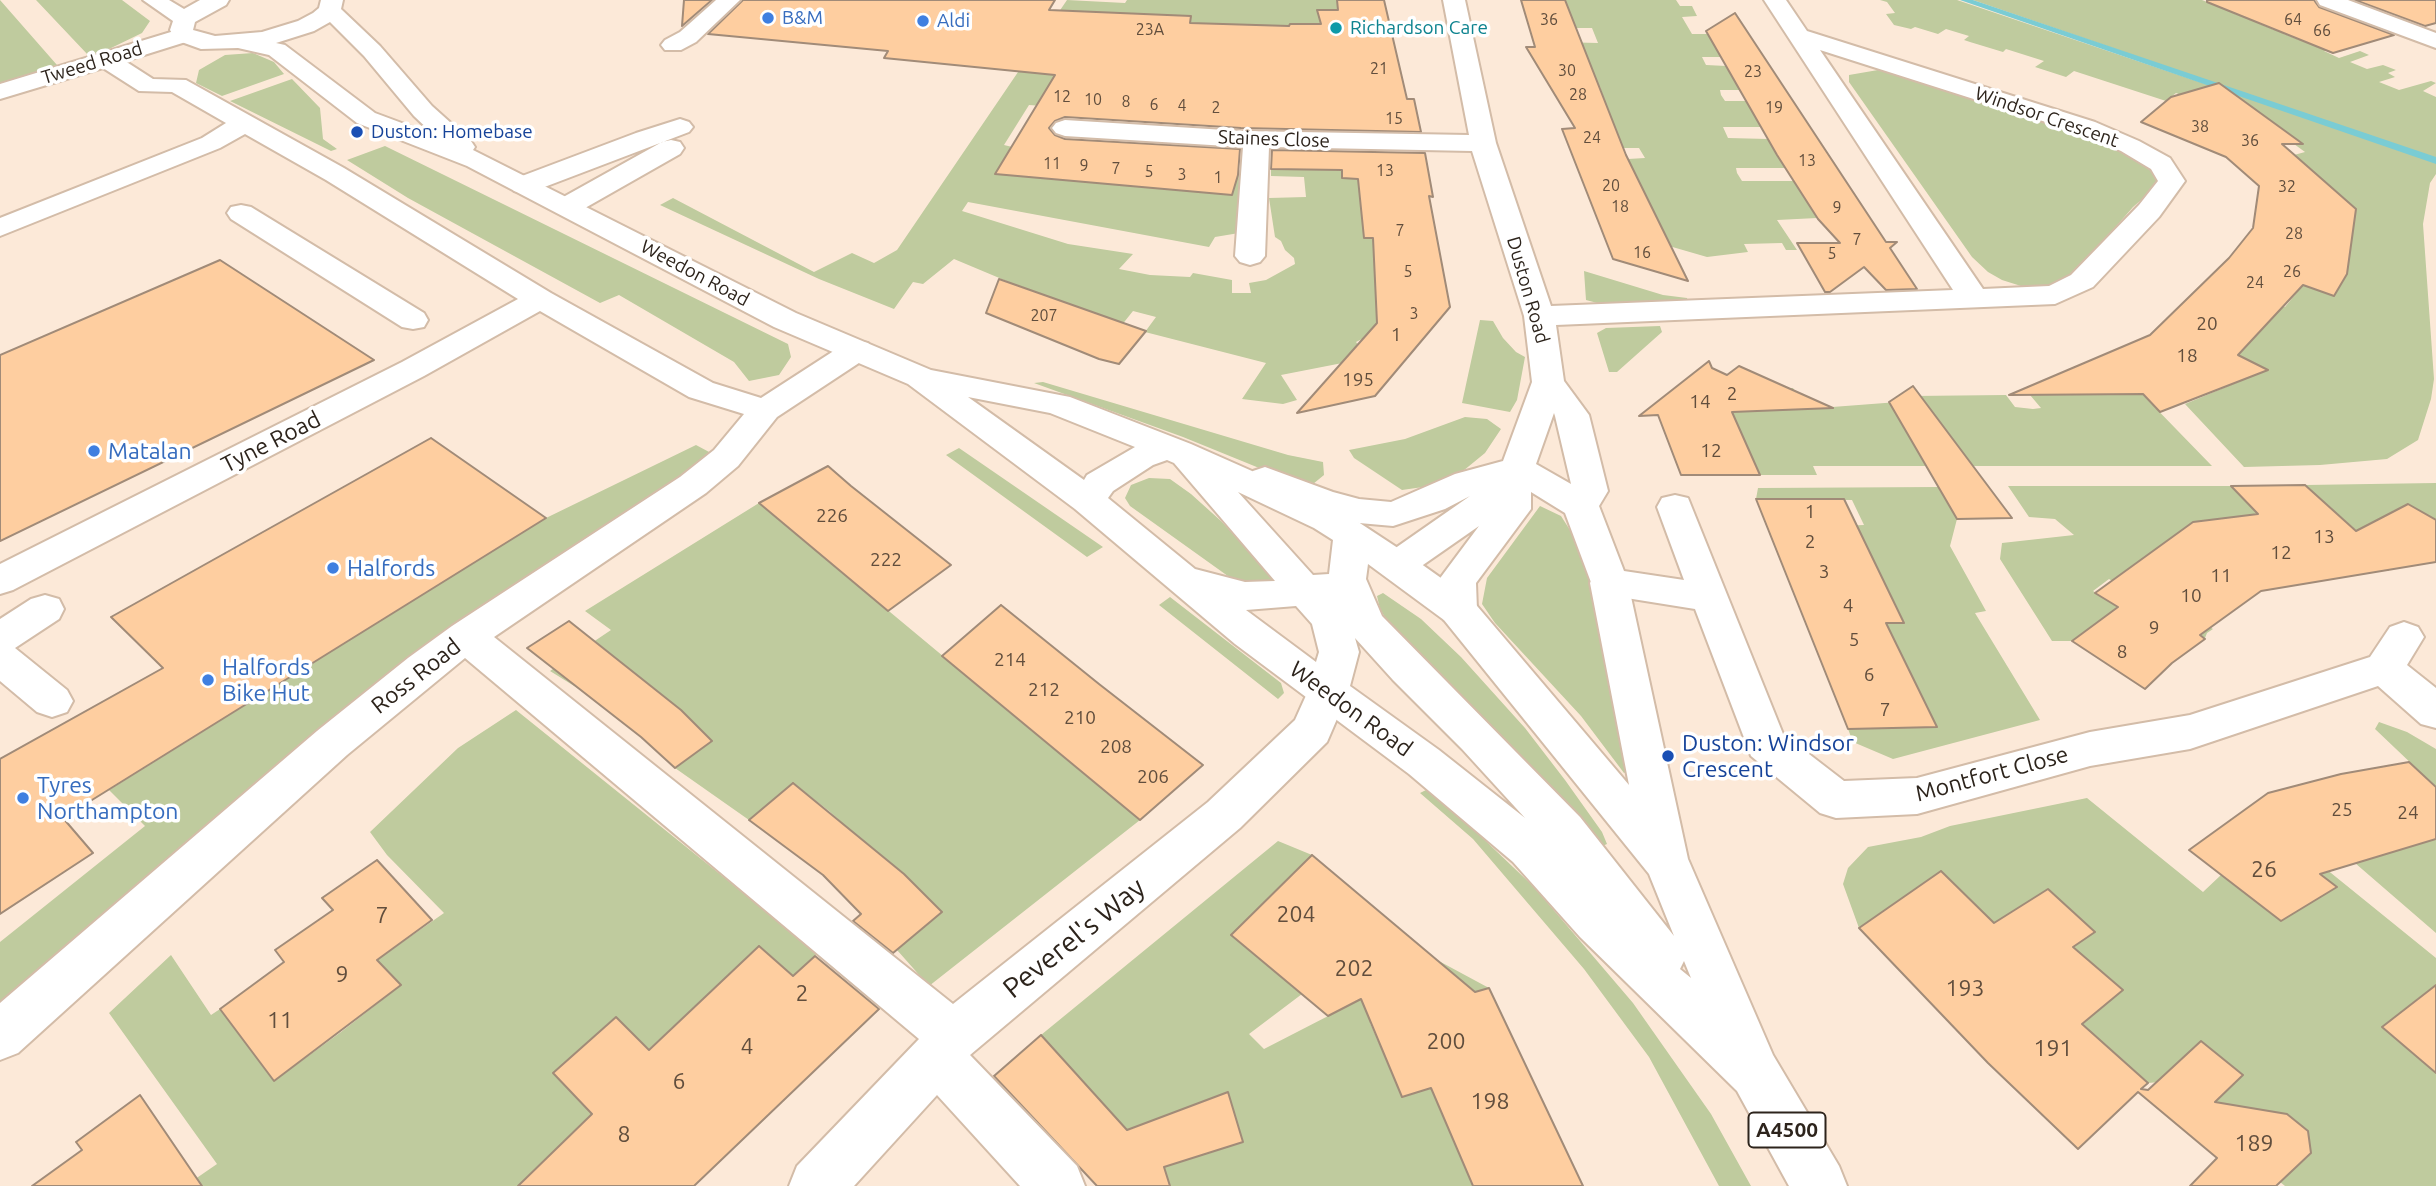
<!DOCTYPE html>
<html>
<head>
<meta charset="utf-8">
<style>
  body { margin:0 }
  canvas { display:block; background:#fce9d8 }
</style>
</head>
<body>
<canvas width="2436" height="1186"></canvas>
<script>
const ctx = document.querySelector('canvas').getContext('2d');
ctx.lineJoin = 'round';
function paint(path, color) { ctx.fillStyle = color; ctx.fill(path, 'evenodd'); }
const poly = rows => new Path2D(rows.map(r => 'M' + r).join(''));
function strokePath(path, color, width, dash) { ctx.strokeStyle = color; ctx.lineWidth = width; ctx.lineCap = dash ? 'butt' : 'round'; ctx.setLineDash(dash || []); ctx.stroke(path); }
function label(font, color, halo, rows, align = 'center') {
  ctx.font = font + ' Ubuntu,sans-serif'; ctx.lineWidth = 7; ctx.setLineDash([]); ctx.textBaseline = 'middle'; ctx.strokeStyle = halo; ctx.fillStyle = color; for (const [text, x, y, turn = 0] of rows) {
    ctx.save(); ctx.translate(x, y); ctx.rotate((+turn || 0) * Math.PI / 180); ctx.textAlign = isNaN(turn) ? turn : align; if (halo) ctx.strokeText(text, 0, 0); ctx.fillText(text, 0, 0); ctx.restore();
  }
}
paint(poly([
  [0,0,57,65,0,83],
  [36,0,122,0,150,21,142,33,107,50,88,55],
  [1067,0,1125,3,1127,0,1337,0,1338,10,1318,10,1321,24,1290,24,1289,46,1190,23,1191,16,1116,13,1108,37,1093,64,1043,106,1029,105,1004,145,1195,191,1231,195,1241,166,1247,166,1239,233,1215,237,1209,247,968,202,962,211,1068,244,1133,254,1119,269,1150,275,1190,277,1193,273,1232,280,1232,293,1251,293,1249,283,1266,280,1295,264,1294,258,1285,250,1281,241,1275,237,1269,198,1306,197,1304,177,1271,176,1271,169,1296,169,1341,162,1343,178,1363,180,1365,238,1376,238,1397,262,1374,263,1375,280,1399,281,1382,317,1364,338,1356,342,1368,358,1281,375,1297,400,1283,404,1242,399,1266,363,1145,332,1156,317,1133,311,1113,336,1104,316,1016,285,954,259,923,284,913,282,894,309,819,279,660,205,673,198,814,272,852,253,874,263,897,250],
  [1565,0,1676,0,1680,6,1692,6,1697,16,1682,17,1692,34,1709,34,1722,57,1702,57,1706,65,1726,66,1740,90,1720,90,1721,95,1725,101,1746,101,1761,127,1723,127,1728,138,1768,139,1785,168,1736,168,1737,173,1742,181,1794,181,1817,218,1777,220,1797,250,1786,250,1782,243,1744,244,1748,252,1707,257,1631,235,1596,218,1653,217,1628,159,1645,158,1639,148,1622,148,1600,87,1576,87,1558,42,1598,43,1592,28,1575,28],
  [1880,0,1957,0,2436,162,2436,174,2430,183,2423,224,2434,379,2431,399,2418,440,2387,459,2320,465,2244,467,2185,404,2267,370,2209,340,2260,299,2285,307,2303,285,2333,296,2340,286,2352,238,2334,234,2294,155,2305,152,2294,144,2302,144,2176,93,2166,101,2074,71,2066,77,2035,67,2044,61,2006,49,2003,52,1970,42,1964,40,1969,36,1946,29,1938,34,1915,27,1911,29,1894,25,1886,14,1895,13,1887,2],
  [1973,0,2202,0,2215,5,2227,2,2224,9,2243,17,2255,13,2260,24,2274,30,2292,26,2284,34,2302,41,2315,38,2337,47,2324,51,2339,58,2360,51,2369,55,2350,62,2367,69,2383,65,2396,70,2388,73,2395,77,2379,82,2399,90,2431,81,2436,83,2423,91,2436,97,2436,159],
  [253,53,274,62,284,74,222,96,196,83,199,70,225,55],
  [1878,70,1894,72,2085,135,2146,162,2157,175,2156,187,2133,207,2072,277,2059,284,2040,288,2021,286,2002,280,1988,272,1972,257,1849,82,1849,75],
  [292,79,320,108,323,139,337,149,331,151,230,101],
  [385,146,788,344,791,357,779,375,749,381,734,362,619,295,600,303,408,198,347,160],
  [1584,271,1663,295,1687,298,1688,303,1601,304,1586,300],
  [1480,320,1493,321,1503,338,1516,352,1525,357,1517,400,1510,412,1462,403],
  [1660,326,1662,332,1617,372,1609,372,1597,333,1606,328],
  [1771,380,1776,389,1793,388,1806,409,1898,402,1953,440,1931,410,1922,410,1912,396,2006,395,2015,407,2033,409,2041,408,2030,395,2142,394,2212,466,1813,466,1817,475,1760,475,1739,428,1718,427,1715,423],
  [1043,382,1288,455,1323,462,1324,475,1313,484,1296,483,1183,437,1034,383],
  [1465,417,1487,419,1501,429,1485,453,1463,471,1423,487,1402,490,1354,458,1349,450,1405,439],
  [696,445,711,453,0,1016,0,942,145,826,109,790,546,518],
  [959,448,1103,547,1087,557,946,455],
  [1149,478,1170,479,1191,494,1221,521,1282,586,1246,589,1130,506,1125,498,1131,485],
  [2436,483,2436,520,2408,504,2393,511,2387,551,2389,571,2380,570,2374,546,2305,485],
  [2008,486,2233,486,2297,507,2143,587,2213,629,2207,633,2205,638,2109,579,2093,591,2118,607,2072,641,2052,641,2000,559,2002,543,2074,535,2055,519,2029,517],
  [1938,487,1957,519,1950,546,1986,611,1975,613,2040,720,1893,759,1853,742,1848,729,1936,727,1886,623,1904,622,1888,589,1869,589,1837,526,1864,525,1852,500,1756,499,1758,488],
  [759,503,1140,820,929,986,897,950,942,912,829,811,793,783,749,820,675,768,711,741,681,710,654,688,579,689,550,671,611,630,585,611],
  [1540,506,1561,516,1577,541,1600,604,1632,770,1624,773,1581,716,1495,623,1482,604,1487,578],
  [1383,593,1421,619,1461,657,1525,728,1565,780,1602,832,1607,844,1600,847,1393,631,1380,609,1377,596],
  [1170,597,1281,683,1284,693,1278,699,1159,605],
  [516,710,818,953,793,976,759,946,649,1049,615,1017,553,1073,593,1115,518,1186,185,1186,217,1164,109,1013,171,955,211,1015,220,1009,274,1081,341,1032,400,986,377,960,444,913,387,855,370,832,458,748],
  [2379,722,2407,732,2436,749,2436,787,2375,729],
  [1430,788,1534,887,1633,1003,1711,1114,1751,1186,1719,1186,1649,1057,1584,969,1473,839,1420,793],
  [2087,798,2203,892,2221,875,2281,921,2337,887,2287,848,2294,843,2436,958,2436,1008,2421,996,2382,1027,2436,1073,2436,1186,2285,1186,2280,1182,2311,1154,2308,1131,2288,1114,2266,1110,2248,1132,2216,1102,2242,1075,2148,1083,2082,1024,2123,990,2073,947,1994,923,1941,871,1859,928,1843,884,1848,868,1868,847,1921,837,1950,826],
  [2436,839,2436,933,2355,863],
  [1278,841,1312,855,1231,935,1302,994,1249,1034,1264,1049,1437,960,1489,988,1370,1023,1402,1096,1432,1087,1473,1186,1170,1186,1164,1167,1242,1142,1227,1092,1089,1145,1080,1078,1041,1035]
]), '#bfcb9e');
paint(poly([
  [1960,0,1973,0,2436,157,2436,164,1960,0]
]), '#7accd4');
const building = poly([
  [684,0,712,0,682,26,684,0],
  [743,0,1055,0,1049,10,1191,16,1190,23,1289,26,1290,24,1321,24,1317,10,1338,10,1337,0,1384,0,1407,99,1414,99,1421,132,1241,128,1065,117,1055,121,1049,128,1055,135,1065,139,1240,149,1238,175,1232,195,995,174,1055,75,884,58,888,51,708,34,743,0],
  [1521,0,1565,0,1626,155,1688,281,1613,259,1562,129,1575,128,1526,47,1535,47,1521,0],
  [2207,0,2314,0,2319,7,2394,35,2333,53,2207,2,2207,0],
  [2355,0,2436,0,2436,23,2425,26,2355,0],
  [1735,13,1886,242,1897,242,1890,248,1917,289,1886,290,1864,267,1830,292,1825,292,1797,243,1840,243,1818,219,1777,155,1706,31,1735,13],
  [2219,83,2303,144,2282,144,2356,209,2347,274,2334,296,2303,285,2238,355,2268,370,2160,412,2143,394,2009,395,2150,335,2229,258,2253,228,2259,186,2226,157,2141,122,2171,97,2219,83],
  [1272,150,1425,153,1433,197,1429,196,1450,307,1375,396,1297,413,1377,323,1373,238,1364,238,1358,179,1342,178,1342,170,1271,169,1272,150],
  [220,260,374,360,0,541,0,355,220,260],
  [999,279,1146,331,1119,364,1099,359,986,313,999,279],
  [1709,361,1712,368,1727,375,1739,366,1833,408,1732,412,1760,475,1681,475,1658,415,1639,416,1709,361],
  [1913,386,2012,518,1957,519,1889,402,1913,386],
  [431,438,546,518,63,818,93,853,0,914,0,759,163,668,111,617,431,438],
  [828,466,851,486,951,565,888,611,759,503,828,466],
  [2305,485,2356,531,2408,504,2436,520,2436,562,2261,591,2200,635,2205,639,2172,663,2145,689,2072,641,2118,607,2095,593,2193,522,2258,514,2231,486,2305,485],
  [1756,499,1844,499,1904,623,1886,623,1937,727,1848,729,1756,499],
  [1001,605,1099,684,1203,765,1140,820,942,656,1001,605],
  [569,621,681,710,712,741,675,768,641,737,527,648,569,621],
  [2409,762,2436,787,2436,839,2320,874,2337,887,2281,921,2189,850,2268,793,2341,774,2409,762],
  [793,783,904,874,942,912,893,953,853,921,861,914,823,875,749,820,793,783],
  [1312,855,1475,992,1489,988,1583,1186,1473,1186,1431,1088,1402,1097,1361,999,1328,1016,1231,935,1312,855],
  [377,860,432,920,377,960,401,985,274,1081,220,1009,284,962,275,950,333,910,322,898,377,860],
  [1941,871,1994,923,2048,889,2095,932,2073,947,2123,990,2082,1024,2148,1083,2141,1089,2148,1090,2201,1041,2243,1075,2215,1102,2287,1114,2308,1131,2311,1153,2276,1186,2190,1186,2217,1158,2138,1092,2078,1149,1988,1063,1859,928,1941,871],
  [759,946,793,976,815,956,879,1009,694,1186,518,1186,592,1114,553,1073,616,1017,649,1050,759,946],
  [2436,985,2436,1073,2382,1027,2436,985],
  [1041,1035,1127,1130,1228,1092,1243,1142,1164,1167,1170,1186,1097,1186,994,1076,1041,1035],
  [140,1095,202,1186,32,1186,82,1150,76,1142,140,1095]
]);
paint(building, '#fecea0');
strokePath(building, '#a18b78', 2);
const minor = poly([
  [716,0,740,0,696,42,681,50,665,50,661,45,665,40,680,32,716,0],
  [1443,0,1465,0,1496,143,1551,306,1953,290,1764,0,1786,0,1807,31,2095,122,2139,141,2170,158,2185,181,2159,217,2093,287,2055,304,1556,325,1564,381,1589,415,1608,491,1599,506,1624,571,1684,580,1657,507,1662,498,1675,495,1688,498,1783,734,1844,781,1917,778,2090,732,2190,715,2370,657,2390,627,2404,622,2418,627,2424,637,2407,665,2436,688,2436,728,2421,724,2378,686,2190,749,2090,766,1917,814,1836,818,1820,813,1751,756,1695,609,1595,593,1565,513,1531,492,1531,509,1476,583,1477,610,1472,620,1458,624,1444,620,1439,610,1438,581,1479,526,1410,574,1397,578,1384,574,1378,565,1384,556,1470,496,1445,509,1393,526,1359,523,1309,510,1253,487,1247,479,1253,471,1265,467,1333,492,1359,499,1391,502,1455,474,1503,461,1532,382,1524,316,1472,151,1269,147,1265,256,1260,262,1250,265,1240,262,1235,256,1243,147,1065,136,1056,133,1052,128,1056,123,1065,120,1241,131,1469,135,1443,0],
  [1820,50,2077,132,2121,151,2151,169,2158,181,2139,205,2071,275,2049,286,1983,289,1820,50],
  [1554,413,1555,416,1571,484,1536,464,1554,413],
  [2317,0,2348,0,2436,33,2436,48,2320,5,2317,0],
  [184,28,192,30,195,35,192,40,125,61,153,79,186,80,344,168,551,293,713,383,761,398,846,343,857,341,868,343,873,350,868,357,777,417,738,466,706,493,494,637,953,1004,1208,802,1295,720,1313,680,1328,675,1343,680,1349,691,1327,742,1240,828,970,1055,1077,1166,1085,1186,1020,1186,937,1095,854,1186,789,1186,797,1166,919,1039,465,658,347,755,18,1053,0,1060,0,1003,317,731,408,658,452,626,680,477,714,450,744,414,689,397,540,311,424,376,13,590,0,594,0,564,402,362,518,299,326,180,245,134,220,148,0,236,0,218,202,138,226,123,172,92,139,91,103,68,0,99,0,84,184,28],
  [680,119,689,122,693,127,689,132,534,191,524,193,514,191,510,185,514,179,636,133,680,119],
  [671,140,680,142,684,148,680,154,578,212,568,214,558,212,554,206,558,200,662,142,671,140],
  [241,205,251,207,424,313,428,320,424,327,413,329,402,327,231,219,227,213,231,207,241,205],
  [45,595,59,599,64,609,59,619,15,648,67,690,73,701,67,712,52,717,37,712,0,681,0,619,31,599,45,595]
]);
const major = poly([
  [143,0,169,0,184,9,200,0,229,0,226,5,195,22,193,30,215,36,262,32,298,21,313,13,319,8,321,0,343,0,341,9,380,46,432,106,471,141,475,147,473,150,796,313,931,370,1070,397,1191,444,1340,510,1410,556,1472,600,1629,785,1590,583,1595,573,1609,569,1623,573,1628,583,1688,859,1773,1055,1839,1166,1847,1186,1789,1186,1737,1091,1580,937,1513,862,1409,774,1235,644,1075,509,908,384,774,327,467,166,357,123,269,55,238,48,201,49,176,40,170,30,173,21,143,0],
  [330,22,364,56,414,116,434,135,375,113,285,45,276,43,314,31,330,22],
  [968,397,1050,413,1135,447,1087,475,1084,480,968,397],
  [1167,460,1174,463,1275,581,1245,582,1195,569,1108,498,1113,491,1153,465,1167,460],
  [1238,492,1314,528,1333,540,1329,574,1313,575,1238,492],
  [1368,564,1444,620,1649,874,1674,936,1580,817,1382,616,1366,579,1368,564],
  [1296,606,1312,624,1319,652,1316,662,1246,610,1296,606],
  [1355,638,1393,680,1462,749,1525,818,1439,750,1350,686,1359,652,1355,638],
  [1684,961,1691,978,1680,969,1684,961]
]);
strokePath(minor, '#d3bca8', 4);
strokePath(major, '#d3bca8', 4);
paint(minor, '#fff');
paint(major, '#fff');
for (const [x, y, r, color] of [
  [768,18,7,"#3f7fe0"],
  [923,21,7,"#3f7fe0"],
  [1336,28,7,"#0f9aa8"],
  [357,132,7,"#1a4fb4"],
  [94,451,7,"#3f7fe0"],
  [333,568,7,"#3f7fe0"],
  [208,680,7,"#3f7fe0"],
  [1668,756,7,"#1a4fb4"],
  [23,798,7,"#3f7fe0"]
]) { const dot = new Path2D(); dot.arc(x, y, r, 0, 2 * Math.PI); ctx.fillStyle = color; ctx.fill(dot); strokePath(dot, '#fff', 2.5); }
label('16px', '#614e3d', null, [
  ["36",1549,20],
  ["64",2293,20],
  ["23A",1150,30],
  ["66",2322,31],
  ["21",1379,69],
  ["30",1567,71],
  ["23",1753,72],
  ["28",1578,95],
  ["12",1062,97],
  ["10",1093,100],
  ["8",1126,102],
  ["6",1154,105],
  ["4",1182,106],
  ["2",1216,108],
  ["19",1774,108],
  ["15",1394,119],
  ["38",2200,127],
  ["24",1592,138],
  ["36",2250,141],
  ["13",1807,161],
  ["11",1052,164],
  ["9",1084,166],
  ["7",1116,169],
  ["13",1385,171],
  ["5",1149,172],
  ["3",1182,175],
  ["1",1218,178],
  ["20",1611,186],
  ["32",2287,187],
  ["18",1620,207],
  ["9",1837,208],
  ["7",1400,231],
  ["28",2294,234],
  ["7",1857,240],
  ["16",1642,253],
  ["5",1832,254],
  ["5",1408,272],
  ["26",2292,272],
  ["24",2255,283],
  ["3",1414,314],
  ["207",1044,316]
]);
label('19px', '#366cbe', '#fff', [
  ["B&M",782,18],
  ["Aldi",937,21]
], 'left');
label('19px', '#0d838f', '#fff', [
  ["Richardson Care",1350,28]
], 'left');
label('19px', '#2d241c', '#fff', [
  ["Tweed Road",92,63,-17],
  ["Windsor Crescent",2047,117,19],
  ["Staines Close",1274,139,2],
  ["Weedon Road",695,273,28],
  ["Duston Road",1528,290,74]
]);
label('19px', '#164399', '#fff', [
  ["Duston: Homebase",371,132]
], 'left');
label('19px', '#614e3d', null, [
  ["20",2207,324],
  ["1",1396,335],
  ["18",2187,356],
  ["195",1358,380],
  ["2",1732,394],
  ["14",1700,402],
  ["12",1711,451],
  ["1",1810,512],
  ["226",832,516],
  ["13",2324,537],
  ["2",1810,542],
  ["12",2281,553],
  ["222",886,560],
  ["3",1824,572],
  ["11",2221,576],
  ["10",2191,596],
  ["4",1848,606],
  ["9",2154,628],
  ["5",1854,640],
  ["8",2122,652],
  ["214",1010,660],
  ["6",1869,675],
  ["212",1044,690],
  ["7",1885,710],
  ["210",1080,718],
  ["208",1116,747],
  ["206",1153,777],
  ["25",2342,810],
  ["24",2408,813]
]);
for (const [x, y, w] of [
  [1787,1130,77]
]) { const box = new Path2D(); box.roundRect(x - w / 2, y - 17.5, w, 35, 5); ctx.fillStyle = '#fff'; ctx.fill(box); strokePath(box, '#2d241c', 2); }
label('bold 21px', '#2d241c', null, [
  ["A4500",1787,1130]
]);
label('23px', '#2d241c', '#fff', [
  ["Tyne Road",271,442,-27],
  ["Ross Road",416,676,-38],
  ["Weedon Road",1351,709,36],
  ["Montfort Close",1992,774,-15]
]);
label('23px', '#366cbe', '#fff', [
  ["Matalan",108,451],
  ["Halfords",347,568],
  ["Halfords",222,667],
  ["Bike Hut",222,693],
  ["Tyres",37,785],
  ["Northampton",37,811]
], 'left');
label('23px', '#164399', '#fff', [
  ["Duston: Windsor",1682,743],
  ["Crescent",1682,769]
], 'left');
label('23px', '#614e3d', null, [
  ["26",2264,869],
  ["204",1296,914],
  ["7",382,915],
  ["202",1354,968],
  ["9",342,974],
  ["193",1965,988],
  ["2",802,993],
  ["11",280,1020],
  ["200",1446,1041],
  ["4",747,1046],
  ["191",2053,1048],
  ["6",679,1081],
  ["198",1490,1101],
  ["8",624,1134],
  ["189",2254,1143]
]);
label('28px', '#2d241c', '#fff', [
  ["Peverel's Way",1074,938,-39]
]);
</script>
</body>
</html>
